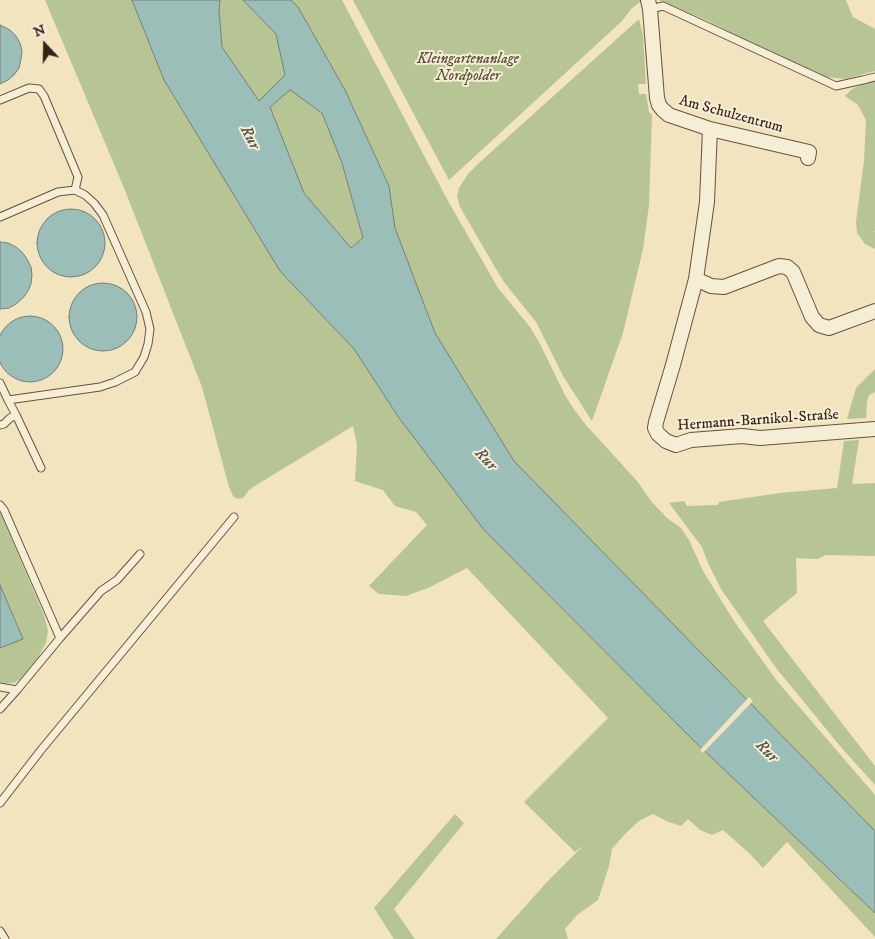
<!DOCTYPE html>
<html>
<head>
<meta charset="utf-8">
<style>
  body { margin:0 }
  #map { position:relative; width:875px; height:939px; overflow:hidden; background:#f1e4bf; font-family:"IM FELL DW Pica",serif }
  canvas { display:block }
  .north { position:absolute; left:20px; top:20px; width:50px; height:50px; -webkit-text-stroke:4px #f6edd5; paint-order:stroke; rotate:339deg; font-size:14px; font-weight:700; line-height:20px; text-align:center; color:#352218 }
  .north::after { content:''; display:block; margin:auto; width:18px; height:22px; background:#352218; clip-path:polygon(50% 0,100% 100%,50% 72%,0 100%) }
</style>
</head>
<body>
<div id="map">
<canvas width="875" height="939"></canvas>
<div class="north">N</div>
</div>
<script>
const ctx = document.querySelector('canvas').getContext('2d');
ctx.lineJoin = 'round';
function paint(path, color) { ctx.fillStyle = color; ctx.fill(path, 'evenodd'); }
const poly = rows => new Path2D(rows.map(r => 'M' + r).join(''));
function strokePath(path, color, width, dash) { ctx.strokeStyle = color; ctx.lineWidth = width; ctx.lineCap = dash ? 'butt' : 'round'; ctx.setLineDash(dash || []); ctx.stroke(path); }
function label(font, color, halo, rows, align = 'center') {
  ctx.font = font + ' "IM FELL DW Pica",serif'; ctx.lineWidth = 4; ctx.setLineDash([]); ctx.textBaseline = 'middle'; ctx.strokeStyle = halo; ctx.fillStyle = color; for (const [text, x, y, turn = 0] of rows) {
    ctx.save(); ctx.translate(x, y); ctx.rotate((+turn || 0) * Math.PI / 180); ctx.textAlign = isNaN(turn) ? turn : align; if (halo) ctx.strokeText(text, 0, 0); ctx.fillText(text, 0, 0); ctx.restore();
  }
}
paint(poly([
  [45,0,132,0,164,80,280,271,354,349,399,418,484,530,692,739,875,913,875,937,787,842,763,868,750,854,723,830,712,835,700,830,688,819,681,826,666,821,653,814,639,821,625,834,612,849,609,866,598,900,577,915,565,929,568,939,496,939,546,883,584,845,575,852,524,802,608,718,467,568,428,588,406,596,379,594,369,586,427,525,416,512,395,506,383,490,355,481,357,445,353,426,258,484,249,490,243,498,237,499,233,496,229,487,202,387,124,188],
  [220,0,243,0,276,34,285,75,259,102,222,47,219,10],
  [291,0,342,0,448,201,498,288,530,327,540,344,565,395,573,408,586,425,637,481,651,501,667,518,681,528,689,540,703,571,734,621,777,681,875,795,875,831,514,461,435,333,395,228,389,185,345,90,298,7],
  [353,0,643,0,632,8,622,21,449,180],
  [659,0,846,0,853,17,875,29,875,71,846,79,826,77,751,43,706,20],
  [639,19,643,35,646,84,638,84,639,94,646,94,649,112,652,115,649,205,643,249,623,333,592,421,563,376,536,322,504,282,496,269,460,207,457,197,459,188,468,174,479,163],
  [875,81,875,231,873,231,875,232,875,249,865,244,857,233,856,222,864,161,866,120,858,105,845,96,852,89,863,84],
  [290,90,322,113,342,163,363,238,350,248,304,193,270,107],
  [875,369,875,392,869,395,867,402,866,418,847,419,856,388],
  [859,440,852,484,875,483,875,556,826,555,818,559,796,558,797,593,763,621,875,766,875,785,840,746,776,668,721,589,708,563,702,547,669,503,684,501,687,506,718,505,719,502,780,493,837,488,844,441],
  [0,512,44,615,48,631,46,643,37,659,20,679,14,683,5,683,0,682,0,648,23,639,0,585],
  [455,814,464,823,394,909,415,939,394,939,374,908]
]), '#b7c594');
const water = poly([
  [132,0,220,0,219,10,222,47,259,101,285,75,276,34,243,0,291,0,298,7,345,90,389,186,395,228,435,333,514,461,875,831,875,913,692,739,484,530,399,418,354,349,280,271,164,80,132,0],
  [290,90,322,113,342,163,363,238,351,248,304,193,270,107,290,90],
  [0,25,10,30,16,36,20,43,22,51,21,59,19,68,14,75,8,80,0,84,0,25],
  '37 243a34 34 0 1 1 68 0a34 34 0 1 1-68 0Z',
  [0,242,8,243,16,247,22,252,27,259,31,267,32,275,31,284,28,291,23,298,16,304,9,308,0,309,0,242],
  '69 317a34 34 0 1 1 68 0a34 34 0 1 1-68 0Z',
  '-3 349a33 33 0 1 1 66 0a33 33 0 1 1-66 0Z',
  [0,585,23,639,0,648,0,585]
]);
paint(water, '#9cbeb8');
strokePath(water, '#738078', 1);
paint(poly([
  [749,697,753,701,703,753,700,750]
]), '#f1e4bf');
const service = poly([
  [650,9,663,6,836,86,863,80,875,77],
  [0,100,29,88,39,89,44,96,78,177,75,190],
  [0,217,58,192,75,190,85,195,94,203,103,215,146,312,150,329,148,344,144,357,135,372,115,382,100,387,8,400,0,383],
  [8,400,16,415,41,468],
  [0,425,4,424,10,418,16,415],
  [0,505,4,510,60,638,17,690,0,687],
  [60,638,101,591,117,580,140,554],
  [0,709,17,690],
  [0,803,41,750,234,517],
  [0,931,5,939]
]);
const minor = poly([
  [648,0,650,9,657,98,659,105,663,110,669,115,710,129,809,152,808,158],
  [710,129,707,202,696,279,673,365,656,422,655,428,658,434,666,441,676,445,691,440,742,436,760,438,875,429],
  [696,279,711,286,724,287,779,266,787,267,793,272,812,317,819,325,829,328,875,311]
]);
strokePath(service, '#645242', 9);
strokePath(minor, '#645242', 16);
strokePath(service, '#f6edd5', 7);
strokePath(minor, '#f6edd5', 14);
label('italic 15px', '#5c533d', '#f6edd5', [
  ["Kleingartenanlage",468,60],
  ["Nordpolder",468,77]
]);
label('15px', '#352218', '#f6edd5', [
  ["Am Schulzentrum",731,115,15],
  ["Hermann-Barnikol-Straße",758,421,-4]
]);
label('italic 16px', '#545148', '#f6edd5', [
  ["Rur",249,138,63],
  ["Rur",485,460,47],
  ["Rur",766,752,45]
]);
</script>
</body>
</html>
